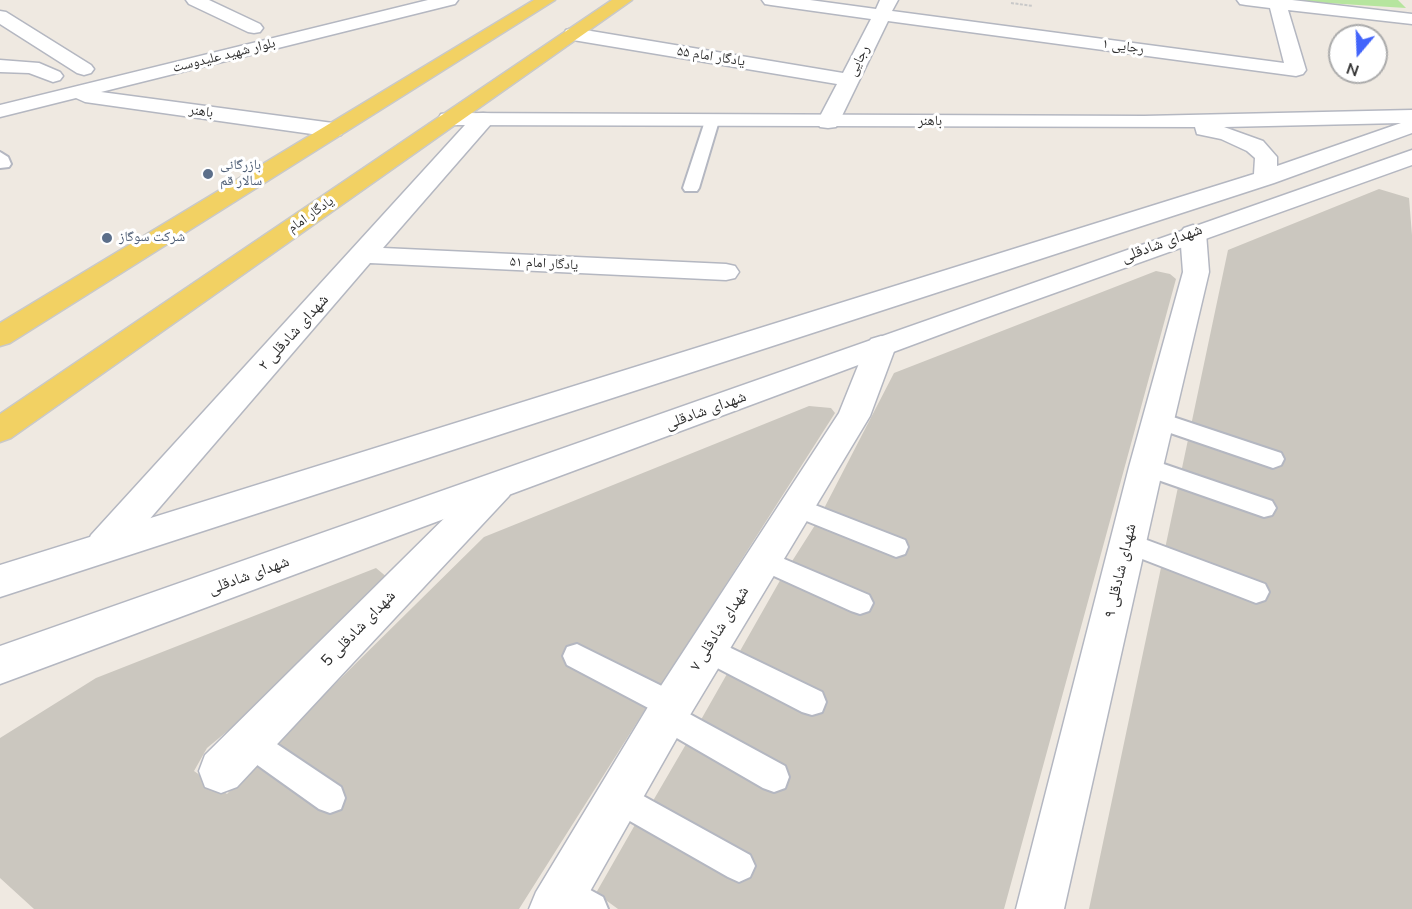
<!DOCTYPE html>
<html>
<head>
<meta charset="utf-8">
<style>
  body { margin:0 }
  #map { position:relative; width:1412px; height:909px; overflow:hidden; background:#efe9e1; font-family:"Nunito Sans",sans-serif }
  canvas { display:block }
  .north { position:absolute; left:1328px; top:24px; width:60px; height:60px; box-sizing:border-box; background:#fff; border:2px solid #ababab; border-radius:50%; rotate:199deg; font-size:16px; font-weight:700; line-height:24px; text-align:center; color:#2e2e2e }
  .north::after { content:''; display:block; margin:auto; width:21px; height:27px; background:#4264fb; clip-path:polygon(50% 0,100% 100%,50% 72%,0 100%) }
</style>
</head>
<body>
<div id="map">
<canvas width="1412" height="909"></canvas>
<div class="north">N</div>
</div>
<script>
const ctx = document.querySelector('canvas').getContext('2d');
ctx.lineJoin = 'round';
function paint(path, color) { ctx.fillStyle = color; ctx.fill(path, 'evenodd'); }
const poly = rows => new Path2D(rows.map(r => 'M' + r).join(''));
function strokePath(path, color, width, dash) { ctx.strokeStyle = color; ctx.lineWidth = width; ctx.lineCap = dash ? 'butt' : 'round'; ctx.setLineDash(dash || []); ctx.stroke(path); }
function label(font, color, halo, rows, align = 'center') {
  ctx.font = font + ' "Nunito Sans","Noto Naskh Arabic",sans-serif'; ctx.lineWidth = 6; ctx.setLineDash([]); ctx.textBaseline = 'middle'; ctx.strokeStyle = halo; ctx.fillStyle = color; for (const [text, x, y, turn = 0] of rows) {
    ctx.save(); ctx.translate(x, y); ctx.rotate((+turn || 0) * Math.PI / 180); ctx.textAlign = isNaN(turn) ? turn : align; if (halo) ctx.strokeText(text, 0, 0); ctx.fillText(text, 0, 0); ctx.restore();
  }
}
paint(poly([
  [1278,0,1398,0,1406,8,1279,0]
]), '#b6e59e');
paint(poly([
  [1379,189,1409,198,1412,235,1412,909,1089,909,1228,250],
  [1156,271,1170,274,1176,279,1004,909,618,909,596,893,636,823,740,882,749,862,650,806,689,739,778,791,785,777,698,725,782,577,817,522,894,373],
  [809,406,831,408,835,413,661,686,574,645,564,661,648,705,519,909,34,909,0,878,0,738,96,678,376,568,394,583,277,690,207,748,194,771,227,794,254,765,323,811,340,788,273,745,484,537]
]), '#cbc7bf');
const lane = poly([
  [712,117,719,121,699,188,697,191,685,191,683,188,705,121,712,117],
  [0,152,8,157,11,164,9,167,0,168,0,152],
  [1158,412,1281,453,1284,459,1281,465,1273,468,1150,426,1147,420,1150,414,1158,412],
  [1146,458,1272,501,1276,508,1272,515,1264,517,1138,473,1135,467,1138,461,1146,458],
  [797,498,905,540,908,547,905,554,896,557,789,514,785,507,789,500,797,498],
  [1128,533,1265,584,1269,592,1265,600,1256,603,1119,550,1116,543,1119,536,1128,533],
  [763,550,869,595,873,603,869,611,860,614,851,611,754,567,751,560,754,553,763,550],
  [708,637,822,692,826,702,822,712,812,715,802,712,698,658,694,649,698,640,708,637],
  [577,644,682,696,686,706,684,711,785,766,789,777,785,788,774,792,763,788,656,726,652,716,654,711,567,665,563,656,567,647,577,644],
  [249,728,259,732,341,787,345,798,341,809,330,813,319,809,239,752,234,742,239,732,249,728],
  [618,782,750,855,755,866,750,877,739,882,728,877,607,808,603,797,607,786,618,782],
  [563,875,603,897,608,909,561,909,551,903,547,891,551,879,563,875]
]);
const street = poly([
  [186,0,209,0,260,24,263,28,260,32,254,33,248,32,189,4,186,0],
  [762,0,810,0,876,9,880,0,898,0,892,11,1284,63,1270,8,1246,5,1240,4,1237,0,1292,0,1412,14,1412,24,1288,10,1306,70,1303,74,1296,76,888,21,839,122,836,127,828,128,820,127,817,122,837,84,573,40,566,38,564,34,566,30,573,28,843,73,871,19,771,5,765,4,762,0],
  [0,11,6,12,91,65,94,69,91,73,84,75,77,73,0,24,0,11],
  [483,113,491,114,494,119,491,124,383,248,726,264,735,266,739,272,735,278,726,280,370,263,117,557,104,561,91,557,86,546,91,535,475,114,483,113],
  [1193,225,1202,228,1206,233,1209,272,1163,467,1064,909,1016,909,1129,467,1183,272,1180,233,1184,228,1193,225],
  [881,336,891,339,896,346,870,416,687,720,580,909,529,909,536,892,657,692,839,413,866,346,871,339,881,336],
  [497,474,509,478,514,487,509,496,237,787,221,793,205,787,199,771,205,755,485,478,497,474]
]);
const secondary = poly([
  [428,0,458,0,455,4,101,92,333,123,341,125,344,130,341,135,333,137,85,102,76,98,0,117,0,105,428,0],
  [0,60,39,63,60,72,63,76,60,80,53,82,29,73,0,72,0,60],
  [1412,110,1412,133,1274,183,0,597,0,565,1254,174,1255,158,1247,151,1221,139,1197,134,1195,127,449,125,441,124,438,119,441,114,449,113,1144,116,1412,110],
  [1401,123,1277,166,1277,157,1263,141,1224,127,1401,123],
  [1412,150,1412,165,982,319,0,684,0,646,1412,150]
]);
const primary = poly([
  [534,0,555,0,10,343,0,346,0,323,534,0],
  [612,0,632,0,11,438,0,442,0,414,612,0]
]);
strokePath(lane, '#b4b7c1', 4);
strokePath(street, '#b4b7c1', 3);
strokePath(secondary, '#b4b7c1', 3);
strokePath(primary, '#c9c9c9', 3);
strokePath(poly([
  [1011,3,1033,6]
]), '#c9c9c9', 2, [3, 1.5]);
paint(lane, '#fff');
paint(street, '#fff');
paint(secondary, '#fff');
paint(primary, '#f2d163');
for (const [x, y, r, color] of [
  [208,174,6,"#5c6f8a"],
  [107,238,6,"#5c6f8a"]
]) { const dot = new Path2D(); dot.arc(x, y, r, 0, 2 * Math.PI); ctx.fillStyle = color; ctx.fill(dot); strokePath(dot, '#fff', 2); }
label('14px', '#2e2e2e', '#fff', [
  ["رجایی ۱",1123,47,8],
  ["بلوار شهید علیدوست",224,56,-14],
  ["یادگار امام ۵۵",711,57,9],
  ["رجایی",859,61,-63],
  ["باهنر",201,112,8],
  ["باهنر",930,122],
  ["یادگار امام",311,215,-35],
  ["یادگار امام ۵۱",544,264,3]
]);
label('14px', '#4e5e75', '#fff', [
  ["بازرگانی",220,166],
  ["سالار قم",220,182],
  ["شرکت سوگاز",119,238]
], 'left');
label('16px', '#2e2e2e', '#fff', [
  ["شهدای شادقلی",1162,244,-20],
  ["شهدای شادقلی ۲",294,333,-48],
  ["شهدای شادقلی",706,411,-20],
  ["شهدای شادقلی ۹",1121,571,-77],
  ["شهدای شادقلی",249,576,-20],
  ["شهدای شادقلی 5",359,629,-46],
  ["شهدای شادقلی ۷",720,629,-58]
]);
</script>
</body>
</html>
